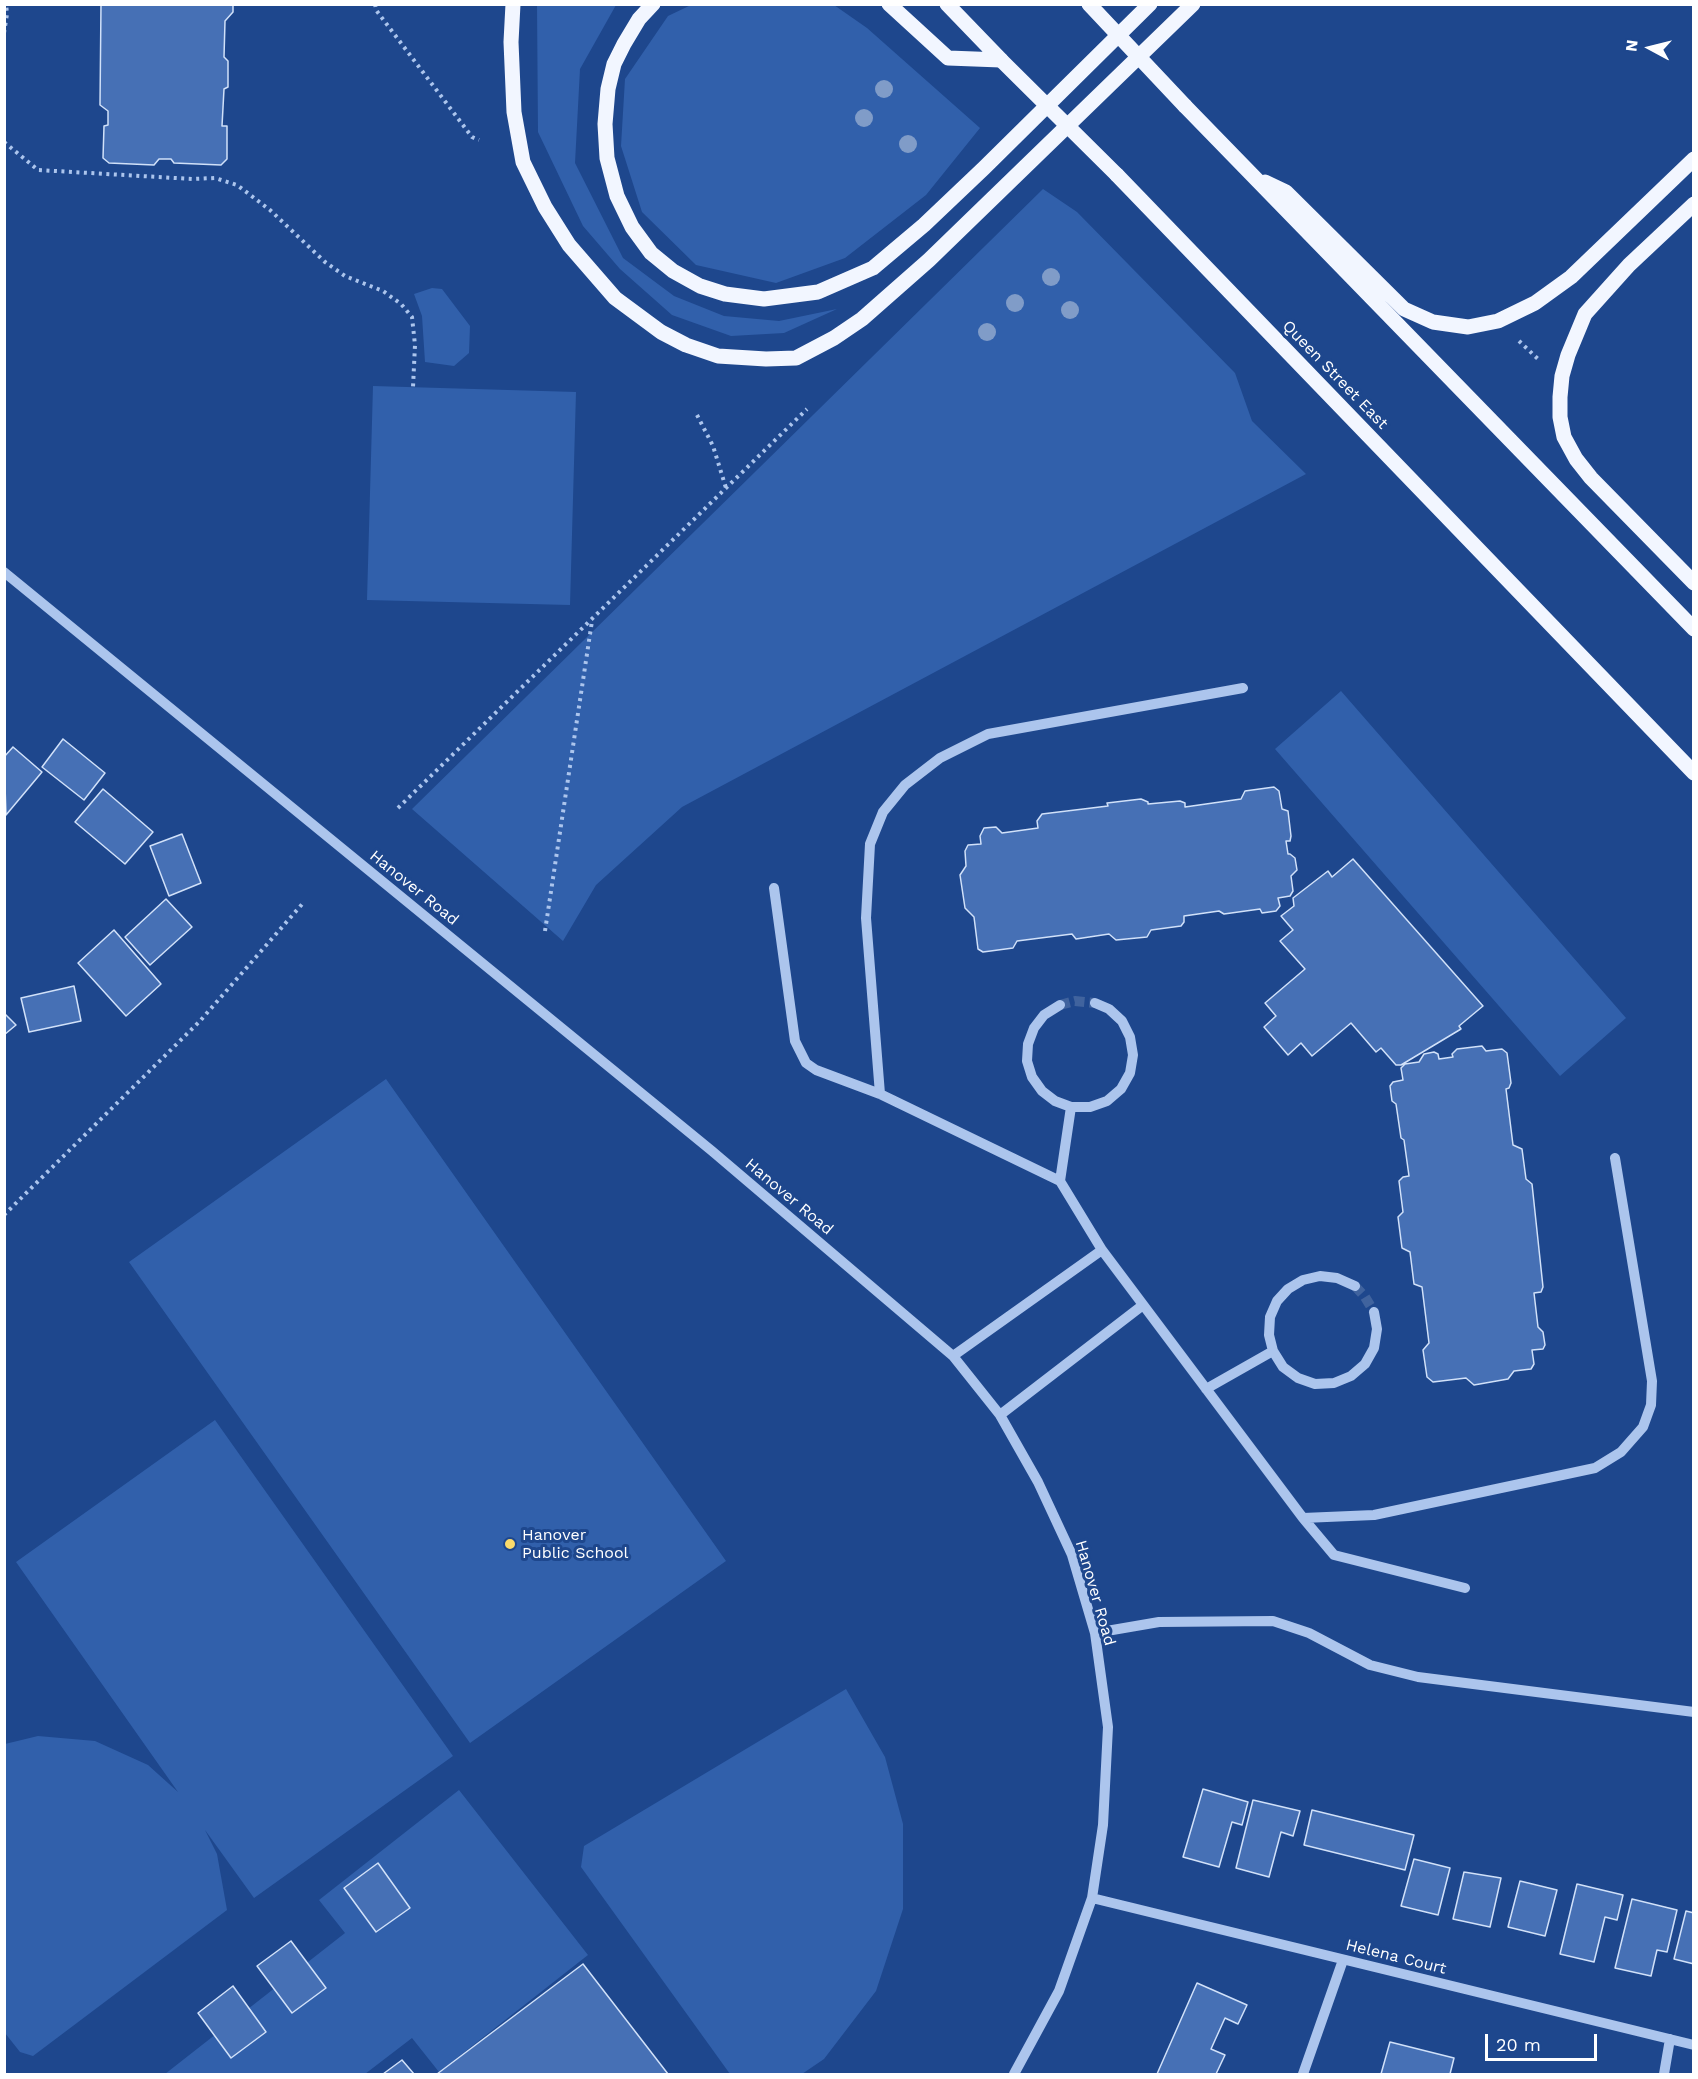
<!DOCTYPE html>
<html>
<head>
<meta charset="utf-8">
<style>
  body { margin:0 }
  #map { position:relative; width:1698px; height:2079px; overflow:hidden; background:#1e478d; font-family:"Work Sans",sans-serif }
  canvas { display:block }
  .frame { position:absolute; inset:0; border:6px solid #fff; pointer-events:none }
  .north { position:absolute; left:1620px; top:18px; width:60px; height:60px; -webkit-text-stroke:4px #1e478d; paint-order:stroke; rotate:277deg; font-size:16px; font-weight:700; line-height:24px; text-align:center; color:#fff }
  .north::after { content:''; display:block; margin:auto; width:21px; height:27px; background:#fff; clip-path:polygon(50% 0,100% 100%,50% 72%,0 100%) }
  .scale { position:absolute; left:1485px; top:2034px; width:112px; height:27px; box-sizing:border-box; border:3px solid #fff; border-top:0; padding-left:8px; font-size:18px; line-height:21px; white-space:nowrap; color:#fff; -webkit-text-stroke:4px #1e478d; paint-order:stroke }
</style>
</head>
<body>
<div id="map">
<canvas width="1698" height="2079"></canvas>
<div class="frame"></div>
<div class="north">N</div>
<div class="scale">20 m</div>
</div>
<script>
const ctx = document.querySelector('canvas').getContext('2d');
ctx.lineJoin = 'round';
function paint(path, color) { ctx.fillStyle = color; ctx.fill(path, 'evenodd'); }
const poly = rows => new Path2D(rows.map(r => 'M' + r).join(''));
function strokePath(path, color, width, dash) { ctx.strokeStyle = color; ctx.lineWidth = width; ctx.lineCap = dash ? 'butt' : 'round'; ctx.setLineDash(dash || []); ctx.stroke(path); }
function label(font, color, halo, rows, align = 'center') {
  ctx.font = font + ' "Work Sans",sans-serif'; ctx.lineWidth = 6; ctx.setLineDash([]); ctx.textBaseline = 'middle'; ctx.strokeStyle = halo; ctx.fillStyle = color; for (const [text, x, y, turn = 0] of rows) {
    ctx.save(); ctx.translate(x, y); ctx.rotate((+turn || 0) * Math.PI / 180); ctx.textAlign = isNaN(turn) ? turn : align; if (halo) ctx.strokeText(text, 0, 0); ctx.fillText(text, 0, 0); ctx.restore();
  }
}
paint(poly([
  [537,5,616,5,580,69,575,163,623,258,674,296,724,316,779,321,837,309,784,333,731,336,672,315,620,269,583,226,538,132],
  [691,5,834,5,867,28,980,128,926,195,845,258,776,283,696,265,642,212,621,146,625,79,668,16],
  [1043,189,1077,212,1235,373,1252,421,1306,474,682,807,596,885,563,941,412,809],
  [432,288,442,289,470,326,469,353,454,366,425,362,422,316,414,294],
  [373,386,576,392,570,605,367,600],
  [1341,691,1626,1018,1560,1076,1275,749],
  [386,1079,726,1561,470,1743,129,1262],
  [215,1420,453,1756,254,1898,205,1830,217,1854,227,1910,33,2056,20,2052,5,2033,5,1744,38,1736,95,1741,148,1765,178,1792,16,1562],
  [846,1689,885,1757,903,1824,903,1909,876,1991,824,2059,802,2074,730,2074,581,1867,584,1846],
  [459,1790,588,1955,439,2072,412,2038,365,2074,165,2074,345,1933,319,1900]
]), '#3160ab');
const building = poly([
  [101,4,233,4,233,12,225,21,224,57,228,61,228,87,224,89,222,126,227,126,227,159,221,165,174,163,171,159,159,159,154,165,109,163,103,158,104,126,108,125,108,111,100,105,101,4],
  [63,739,105,773,84,800,42,767,63,739],
  [13,747,42,772,6,815,4,757,13,747],
  [1274,787,1279,791,1282,809,1288,811,1291,836,1290,841,1286,841,1288,854,1290,854,1295,858,1297,870,1291,876,1293,891,1290,896,1278,898,1280,906,1276,911,1262,913,1260,909,1224,914,1219,911,1184,916,1184,922,1181,926,1151,930,1147,937,1116,940,1109,934,1076,939,1072,934,1017,941,1013,948,983,952,978,949,974,917,965,908,960,875,966,866,965,851,968,845,981,844,980,836,984,828,996,827,1002,833,1038,828,1037,821,1042,814,1108,806,1107,803,1141,799,1148,802,1148,804,1180,801,1185,803,1185,807,1241,799,1245,791,1274,787],
  [103,789,153,832,125,864,75,822,103,789],
  [182,834,201,883,169,896,150,846,182,834],
  [1353,859,1483,1006,1459,1026,1461,1029,1401,1065,1396,1065,1381,1048,1376,1052,1351,1023,1312,1056,1301,1043,1288,1055,1264,1027,1276,1016,1265,1003,1305,969,1280,941,1293,930,1281,916,1294,906,1293,898,1328,871,1332,877,1353,859],
  [166,899,192,927,150,965,125,937,166,899],
  [114,930,161,984,126,1016,78,963,114,930],
  [74,986,81,1021,29,1032,21,998,74,986],
  [4,1013,16,1025,4,1035,4,1013],
  [1482,1046,1486,1051,1502,1049,1507,1053,1511,1083,1509,1088,1506,1089,1513,1145,1522,1149,1526,1179,1532,1184,1543,1287,1541,1292,1534,1293,1538,1327,1543,1332,1545,1345,1543,1349,1532,1350,1534,1364,1531,1369,1514,1371,1508,1379,1474,1385,1466,1378,1433,1382,1427,1377,1423,1350,1429,1343,1422,1287,1414,1284,1410,1252,1402,1248,1398,1217,1403,1212,1399,1181,1403,1177,1409,1176,1404,1140,1401,1138,1396,1104,1392,1101,1390,1086,1393,1082,1403,1080,1401,1068,1405,1064,1419,1062,1424,1054,1434,1052,1438,1054,1439,1059,1453,1057,1452,1054,1457,1049,1482,1046],
  [1203,1789,1248,1802,1242,1825,1232,1822,1219,1867,1183,1857,1203,1789],
  [1253,1800,1300,1811,1293,1836,1281,1832,1269,1877,1236,1868,1253,1800],
  [1312,1810,1414,1835,1405,1870,1304,1845,1312,1810],
  [1414,1859,1450,1868,1438,1915,1401,1906,1414,1859],
  [378,1863,410,1908,376,1932,344,1888,378,1863],
  [1464,1872,1501,1878,1490,1927,1453,1919,1464,1872],
  [1520,1881,1557,1890,1545,1936,1508,1927,1520,1881],
  [1577,1884,1623,1895,1617,1920,1605,1917,1594,1962,1560,1954,1577,1884],
  [1632,1899,1677,1910,1667,1952,1657,1950,1651,1976,1615,1968,1632,1899],
  [1686,1911,1694,1913,1694,1964,1674,1959,1686,1911],
  [291,1941,326,1988,292,2013,257,1966,291,1941],
  [583,1964,668,2074,437,2074,583,1964],
  [1197,1983,1247,2005,1238,2024,1225,2018,1211,2049,1225,2055,1216,2074,1157,2074,1197,1983],
  [233,1986,266,2032,231,2058,198,2013,233,1986],
  [1390,2042,1454,2058,1450,2074,1381,2074,1390,2042],
  [402,2060,414,2074,383,2074,402,2060]
]);
paint(building, '#4670b5');
strokePath(building, '#d1e1f9', 1.5);
strokePath(poly([
  [1060,1005,1075,1001,1095,1003],
  [1355,1286,1365,1297,1374,1312]
]), '#40639e', 10, [10, 5]);
strokePath(poly([
  [375,4,376,10,472,137,479,140],
  [4,33,7,14,6,4],
  [4,142,38,170,192,179,215,178,237,185,270,210,325,262,345,276,383,291,401,304,412,317,415,345,413,387],
  [1519,341,1539,360],
  [697,415,713,446,726,488],
  [398,808,807,409],
  [545,931,592,621],
  [4,1215,200,1021,304,902]
]), '#acc5ed', 4, [3, 4.5]);
strokePath(poly([
  [4,572,712,1151,953,1356,1000,1415,1038,1482,1072,1555,1095,1633,1108,1727,1103,1825,1092,1898,1059,1991,1014,2074],
  [774,888,795,1041,806,1063,816,1070,880,1094,1060,1181,1102,1250,1303,1518,1374,1515,1595,1468,1621,1452,1643,1427,1651,1405,1652,1381,1615,1158],
  [1060,1005,1044,1015,1034,1028,1028,1044,1027,1061,1032,1077,1042,1091,1055,1101,1071,1107,1090,1107,1107,1101,1121,1089,1130,1073,1133,1055,1130,1037,1122,1021,1109,1009,1095,1003],
  [880,1094,866,918,870,844,883,812,905,785,940,758,988,734,1243,688],
  [1060,1181,1071,1107],
  [1355,1286,1337,1278,1320,1276,1303,1280,1288,1289,1277,1301,1270,1317,1269,1335,1273,1351,1283,1367,1298,1378,1315,1384,1334,1383,1351,1376,1365,1364,1374,1348,1377,1329,1374,1312],
  [953,1356,1102,1250],
  [1206,1389,1273,1351],
  [1000,1415,1143,1305],
  [1303,1518,1334,1555,1465,1588],
  [1095,1633,1159,1622,1273,1621,1309,1633,1370,1665,1418,1677,1694,1712],
  [1092,1898,1694,2045],
  [1303,2074,1343,1960],
  [1664,2074,1670,2039]
]), '#acc5ed', 10);
strokePath(poly([
  [513,4,511,42,514,112,523,162,545,207,569,245,615,298,661,332,686,345,718,356,766,359,796,358,834,338,862,319,929,260,1193,4],
  [653,4,639,19,624,44,614,64,608,89,605,124,607,158,617,196,632,227,651,253,673,271,700,286,725,294,764,299,818,292,873,268,924,225,984,168,1150,4],
  [889,4,948,58,1001,60],
  [947,4,1001,60],
  [1185,106,1694,629],
  [1117,175,1694,773],
  [1265,182,1286,192,1404,309,1433,322,1468,327,1498,321,1535,303,1571,277,1694,159],
  [1694,204,1629,265,1585,314,1568,355,1562,376,1560,397,1560,417,1564,437,1576,459,1591,478,1694,583]
]), '#f2f6ff', 15);
strokePath(poly([
  [1089,4,1185,106],
  [1001,60,1117,175]
]), '#f2f6ff', 15);
ctx.fillStyle = '#809cc8';
for (const [x, y] of [
  [884,89],
  [864,118],
  [908,144],
  [1051,277],
  [1015,303],
  [1070,310],
  [987,332]
]) { ctx.beginPath(); ctx.arc(x, y, 9, 0, 2 * Math.PI); ctx.fill(); }
for (const [x, y, r, color] of [
  [510,1544,6,"#fbdb6b"]
]) { const dot = new Path2D(); dot.arc(x, y, r, 0, 2 * Math.PI); ctx.fillStyle = color; ctx.fill(dot); strokePath(dot, '#1e478d', 2); }
label('16px', '#fff', '#1e478d', [
  ["Queen Street East",1335,375,46],
  ["Hanover Road",414,888,39],
  ["Hanover Road",789,1197,40],
  ["Hanover Road",1095,1593,74],
  ["Helena Court",1396,1957,14]
]);
label('16px', '#fff', '#1e478d', [
  ["Hanover",522,1535],
  ["Public School",522,1553]
], 'left');
</script>
</body>
</html>
